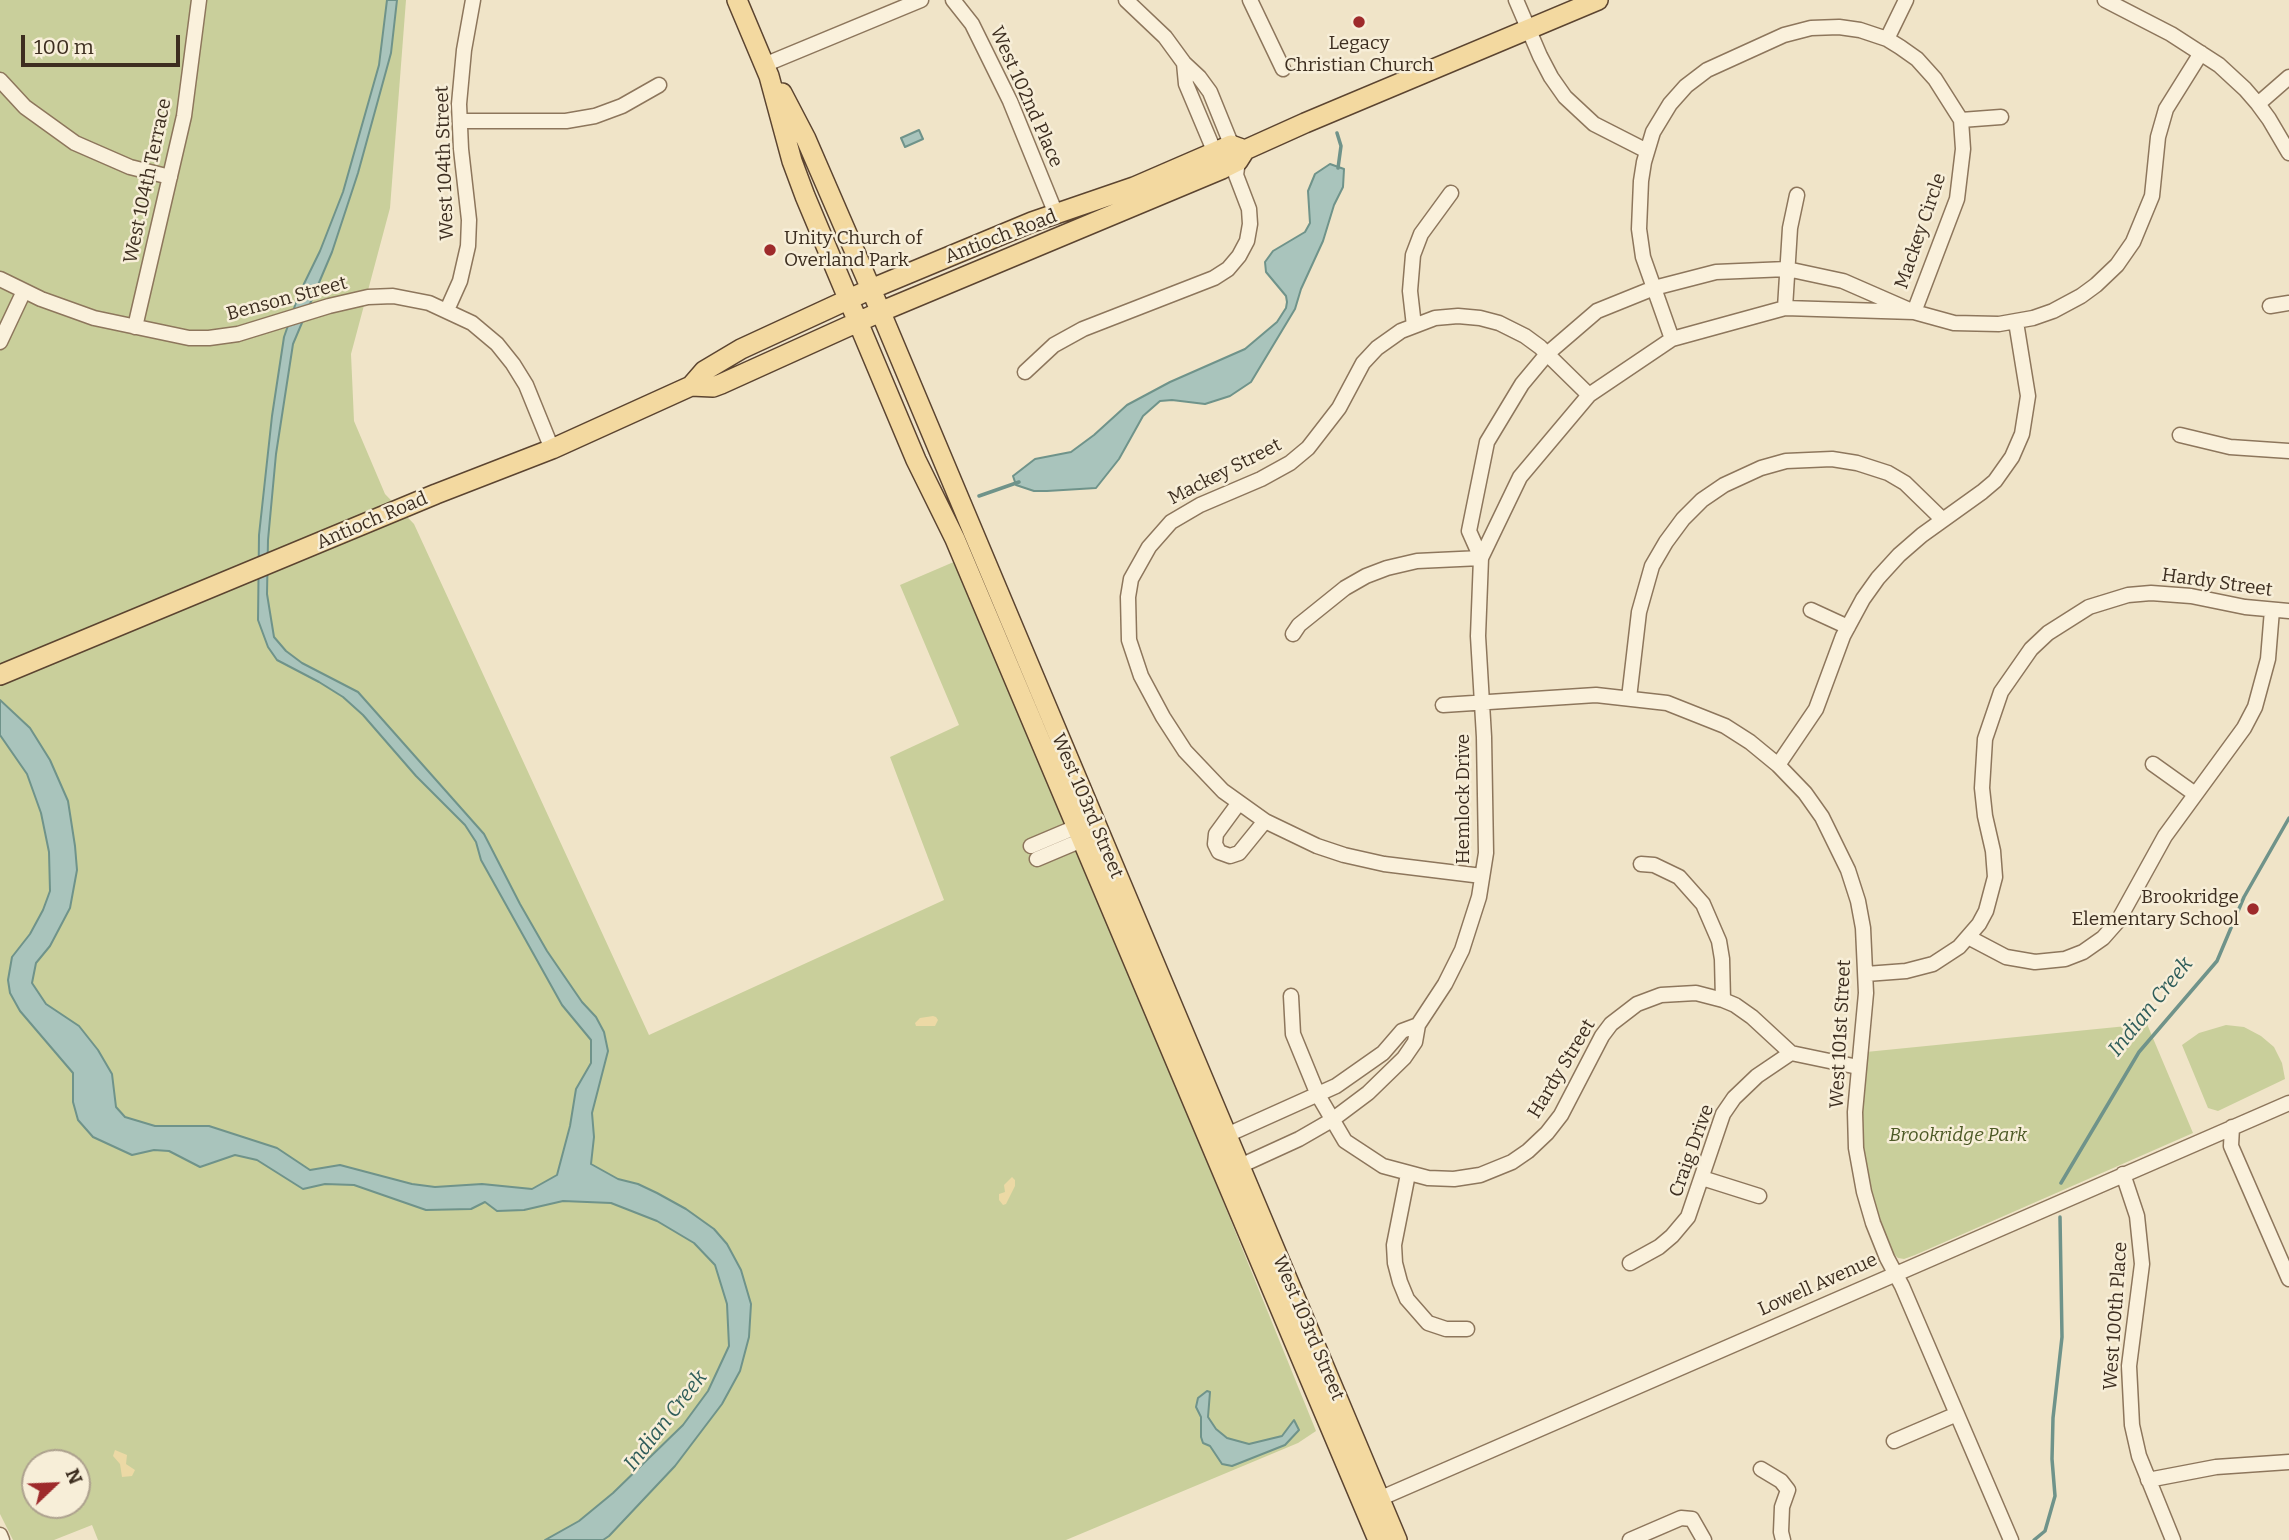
<!DOCTYPE html>
<html>
<head>
<meta charset="utf-8">
<style>
  body { margin:0 }
  #map { position:relative; width:2289px; height:1540px; overflow:hidden; background:#f0e4c8; font-family:Bitter,serif }
  canvas { display:block }
  .north { position:absolute; left:21px; top:1449px; width:70px; height:70px; box-sizing:border-box; background:#f7eed8; border:2px solid #ada18e; border-radius:50%; rotate:67deg; font-size:19px; font-weight:700; line-height:28px; text-align:center; color:#3d2e20 }
  .north::after { content:''; display:block; margin:auto; width:24px; height:32px; background:#9e2a2b; clip-path:polygon(50% 0,100% 100%,50% 72%,0 100%) }
  .scale { position:absolute; left:21px; top:35px; width:159px; height:32px; box-sizing:border-box; border:4px solid #3d2e20; border-top:0; padding-left:9px; font-size:21px; line-height:24px; white-space:nowrap; color:#3d2e20; -webkit-text-stroke:5px #f7eed8; paint-order:stroke }
</style>
</head>
<body>
<div id="map">
<canvas width="2289" height="1540"></canvas>
<div class="north">N</div>
<div class="scale">100 m</div>
</div>
<script>
const ctx = document.querySelector('canvas').getContext('2d');
ctx.lineJoin = 'round';
function paint(path, color) { ctx.fillStyle = color; ctx.fill(path, 'evenodd'); }
const poly = rows => new Path2D(rows.map(r => 'M' + r).join(''));
function strokePath(path, color, width, dash) { ctx.strokeStyle = color; ctx.lineWidth = width; ctx.lineCap = dash ? 'butt' : 'round'; ctx.setLineDash(dash || []); ctx.stroke(path); }
function label(font, color, halo, rows, align = 'center') {
  ctx.font = font + ' Bitter,serif'; ctx.lineWidth = 5; ctx.setLineDash([]); ctx.textBaseline = 'middle'; ctx.strokeStyle = halo; ctx.fillStyle = color; for (const [text, x, y, turn = 0] of rows) {
    ctx.save(); ctx.translate(x, y); ctx.rotate((+turn || 0) * Math.PI / 180); ctx.textAlign = isNaN(turn) ? turn : align; if (halo) ctx.strokeText(text, 0, 0); ctx.fillText(text, 0, 0); ctx.restore();
  }
}
paint(poly([
  [0,0,406,0,390,208,351,354,354,421,385,494,414,524,649,1035,944,900,890,757,959,725,900,585,956,561,1133,979,1316,1431,1298,1443,1066,1540,98,1540,92,1525,54,1540,13,1540,0,1514],
  [35,1463,77,1463,77,1505,35,1505],
  [2147,1024,2193,1133,1915,1255,1904,1259,1898,1258,1892,1252,1872,1196,1864,1156,1861,1123,1862,1081,1866,1052],
  [2226,1025,2244,1027,2261,1036,2274,1047,2282,1063,2285,1079,2218,1111,2208,1108,2182,1045,2199,1033]
]), '#c9cf9b');
paint(poly([
  [933,1016,936,1017,938,1020,935,1026,916,1026,915,1023,920,1018],
  [1012,1177,1015,1180,1015,1186,1006,1204,1003,1205,999,1200,999,1194,1005,1192,1004,1185],
  [115,1450,127,1455,126,1464,135,1470,132,1476,122,1477,120,1464,113,1456]
]), '#ecd9a5');
const water = poly([
  [387,0,397,0,391,53,358,173,332,252,293,344,276,454,268,540,267,594,274,637,286,651,302,663,358,692,484,834,520,904,547,951,582,1002,596,1017,604,1032,608,1051,592,1113,594,1137,591,1164,618,1179,638,1184,657,1193,686,1209,714,1229,727,1244,741,1270,751,1304,749,1337,740,1371,722,1404,675,1466,609,1536,603,1540,545,1540,579,1521,613,1493,683,1425,708,1391,729,1346,727,1304,715,1265,694,1243,657,1221,611,1203,563,1201,524,1210,497,1211,485,1202,471,1209,426,1210,354,1185,325,1184,303,1189,257,1160,235,1155,200,1167,169,1151,154,1150,132,1155,93,1137,78,1120,73,1102,73,1073,20,1011,10,993,8,980,12,957,30,934,43,910,50,891,49,852,41,813,27,774,0,735,0,700,30,728,50,760,68,801,75,846,77,870,70,908,50,946,36,963,32,983,46,1004,79,1026,98,1050,112,1074,116,1107,125,1117,155,1126,209,1126,277,1148,310,1170,340,1165,412,1184,435,1187,482,1184,532,1189,557,1175,570,1126,576,1089,591,1063,591,1040,562,1005,481,860,476,842,465,825,416,776,363,715,343,697,319,682,277,660,268,647,258,620,259,535,272,416,284,337,299,294,320,251,343,192,379,65,387,0],
  [919,130,923,139,905,147,901,138,919,130],
  [1330,164,1344,169,1343,187,1334,205,1323,241,1301,289,1295,309,1251,382,1230,396,1205,404,1172,400,1160,401,1143,416,1119,459,1096,488,1047,491,1034,491,1016,485,1013,476,1035,459,1071,452,1094,435,1127,405,1170,382,1245,349,1277,322,1286,308,1287,302,1286,296,1266,272,1265,262,1273,251,1305,232,1310,223,1308,191,1315,174,1330,164],
  [1207,1391,1210,1392,1208,1417,1216,1429,1227,1438,1249,1444,1282,1436,1294,1420,1299,1430,1285,1445,1232,1466,1222,1464,1210,1446,1203,1443,1201,1437,1201,1417,1196,1407,1198,1398,1207,1391]
]);
paint(water, '#a9c4bc');
strokePath(water, '#6f938a', 2);
strokePath(poly([
  [1337,133,1341,146,1338,168],
  [979,496,1019,482],
  [2061,1183,2139,1052,2217,961,2244,897,2289,818],
  [2034,1540,2045,1531,2055,1496,2052,1459,2053,1418,2062,1337,2060,1217]
]), '#6f938a', 3.5);
const minor = poly([
  [953,0,972,24,1010,101,1056,214],
  [1250,0,1283,69],
  [1516,0,1540,56,1551,77,1565,97,1594,124,1647,151],
  [2105,0,2171,34,2219,65,2245,89,2258,104,2269,119,2289,153],
  [1887,39,1906,0],
  [1184,63,1186,84,1218,160],
  [764,65,921,0],
  [0,80,25,107,75,143,130,167,170,177],
  [2258,104,2289,77],
  [1961,120,2001,117],
  [460,121,566,121,595,116,622,106,659,85],
  [0,279,41,299,94,318,189,338,209,338,238,334,329,306,368,297,393,296,429,303,472,323,497,344,513,364,526,385,552,449],
  [2270,306,2289,303],
  [1785,308,1790,228,1797,195],
  [447,310,460,281,468,246,469,220,461,149,459,104,464,50,473,0],
  [1414,326,1410,291,1413,255,1421,234,1451,193],
  [135,327,184,116,199,0],
  [1672,339,1643,257,1639,229,1641,181,1644,162,1653,132,1670,104,1686,86,1707,70,1784,35,1811,28,1839,27,1860,30,1887,39,1900,47,1917,59,1935,79,1961,120,1963,149,1957,199,1914,312],
  [0,342,24,291],
  [1025,372,1054,345,1083,329,1214,278,1228,269,1239,256,1247,241,1250,224,1249,209,1236,175,1238,161,1210,92,1199,77,1184,63,1165,37,1126,0],
  [2180,435,2230,447,2289,451],
  [1481,558,1469,531,1487,442,1522,384,1547,354,1597,311,1654,288,1716,272,1787,269,1843,281,1914,312,1954,323,1999,324,2033,318,2053,311,2081,296,2096,285,2117,265,2133,242,2152,196,2158,137,2166,109,2201,53],
  [1811,610,1848,627],
  [1293,634,1299,625,1345,588,1366,576,1387,568,1417,561,1481,558],
  [1629,698,1639,612,1652,566,1666,542,1683,519,1702,500,1724,485,1761,468,1786,461,1832,459,1857,463,1888,473,1905,483,1943,520],
  [1443,705,1596,695,1667,703,1725,726,1750,742,1778,765,1805,793,1822,817,1848,870,1858,901,1863,928,1866,993,1855,1112,1856,1148,1864,1192,1873,1223,1887,1258,1902,1286,2011,1540],
  [2153,764,2195,794],
  [1778,765,1816,709,1843,636,1863,599,1878,578,1899,555,1922,535,1982,492,1995,481,2012,457,2022,434,2028,396,2016,322],
  [1238,804,1216,834,1215,844,1219,852,1230,856,1239,853,1265,821],
  [1031,846,1076,827,1083,826],
  [1037,859,1082,840,1087,835],
  [1641,864,1654,865,1679,877,1703,904,1719,941,1722,959,1723,1000],
  [1482,876,1384,864,1344,855,1317,846,1265,821,1223,791,1185,751,1163,717,1141,676,1129,640,1128,597,1131,579,1149,547,1171,522,1200,505,1261,479,1290,463,1308,448,1339,408,1363,363,1377,348,1401,331,1435,318,1458,316,1480,318,1499,323,1525,336,1540,347,1589,395],
  [1968,937,2006,957,2035,962,2065,959,2083,952,2103,938,2118,921,2165,836,2244,728,2255,707,2268,659,2272,610],
  [1866,974,1906,971,1933,964,1959,947,1979,924,1986,911,1995,877,1993,851,1985,816,1982,788,1985,739,2001,692,2031,649,2048,633,2089,607,2128,595,2151,593,2191,596,2245,607,2289,611],
  [1291,996,1293,1034,1318,1095,1345,1141,1383,1166,1428,1178,1454,1179,1480,1175,1512,1162,1528,1151,1547,1133,1561,1115,1602,1036,1611,1024,1637,1004,1661,995,1696,993,1723,1000,1735,1005,1752,1017,1791,1053,1858,1067],
  [2232,1127,2231,1146,2289,1279],
  [1223,1144,1227,1135,1336,1086,1383,1053,1402,1031,1418,1025],
  [1232,1163,1240,1166,1299,1139,1332,1120,1368,1093,1404,1058,1415,1042,1418,1025,1445,984,1462,950,1479,897,1486,853,1484,737,1478,636,1481,558,1520,477,1589,395,1672,339,1785,308,1914,312],
  [1408,1174,1394,1245,1395,1263,1400,1282,1407,1299,1428,1323,1446,1329,1467,1329],
  [2123,1174,2137,1216,2142,1264,2129,1366,2132,1425,2139,1456,2173,1540],
  [1702,1178,1759,1196],
  [1630,1263,1659,1247,1672,1236,1688,1217,1723,1114,1734,1098,1757,1076,1791,1053],
  [1894,1441,1957,1414],
  [1761,1469,1781,1481,1788,1490,1782,1507,1781,1532,1783,1540],
  [2148,1480,2216,1467,2289,1462],
  [1372,1502,2289,1103],
  [0,1535,2,1540],
  [1630,1540,1681,1518,1692,1519,1704,1540]
]);
const major = poly([
  [737,0,769,76,792,161,805,196,916,460,955,539,1378,1540],
  [782,93,806,139,871,289,1397,1540],
  [691,386,713,387,721,384,880,312,1222,169,1238,161,1245,150,1305,123,1598,0],
  [0,675,436,494,552,449,691,386,704,371,741,349,871,289,1032,222,1134,187,1231,145,1245,150]
]);
strokePath(minor, '#8d765c', 17);
strokePath(major, '#5b4430', 22);
strokePath(minor, '#faf1dc', 14);
strokePath(major, '#f3d9a0', 19);
for (const [x, y, r, color] of [
  [1359,22,7,"#9e2a2b"],
  [770,250,7,"#9e2a2b"],
  [2253,909,7,"#9e2a2b"]
]) { const dot = new Path2D(); dot.arc(x, y, r, 0, 2 * Math.PI); ctx.fillStyle = color; ctx.fill(dot); strokePath(dot, '#f7eed8', 2.5); }
label('19px', '#3d2e20', '#f7eed8', [
  ["Legacy",1359,44],
  ["Christian Church",1359,66],
  ["Unity Church of",784,239,"left"],
  ["Overland Park",784,261,"left"],
  ["Brookridge",2239,898,"right"],
  ["Elementary School",2239,920,"right"]
]);
label('19px', '#3d2e20', '#f7eed8', [
  ["West 102nd Place",1026,97,66],
  ["West 104th Street",445,163,-92],
  ["West 104th Terrace",148,181,-78],
  ["Mackey Circle",1921,231,-71],
  ["Antioch Road",1001,237,-21],
  ["Benson Street",287,299,-15],
  ["Mackey Street",1225,472,-27],
  ["Antioch Road",372,521,-23],
  ["Hardy Street",2217,583,8],
  ["Hemlock Drive",1464,799,-90],
  ["West 103rd Street",1087,806,67],
  ["West 101st Street",1841,1034,-87],
  ["Hardy Street",1562,1069,-59],
  ["Craig Drive",1692,1151,-70],
  ["Lowell Avenue",1818,1285,-24],
  ["West 100th Place",2116,1316,-86],
  ["West 103rd Street",1308,1328,67]
]);
label('italic 19px', '#4d5a26', '#f7eed8', [
  ["Brookridge Park",1958,1136]
]);
label('italic 21px', '#2f5d5a', '#f7eed8', [
  ["Indian Creek",2151,1007,-51],
  ["Indian Creek",666,1421,-52]
]);
</script>
</body>
</html>
